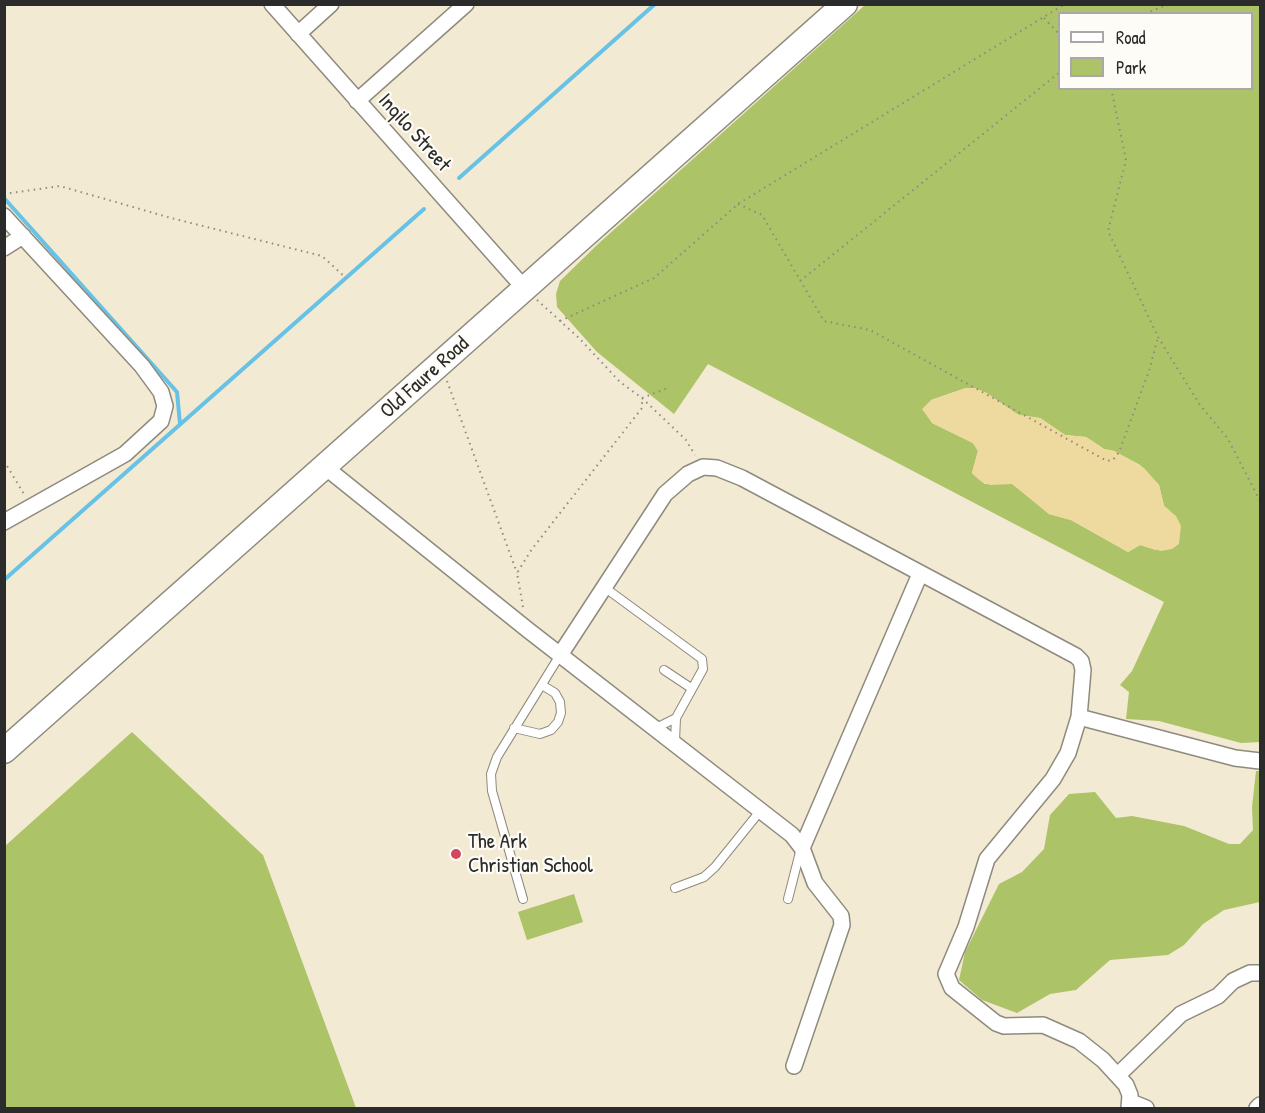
<!DOCTYPE html>
<html>
<head>
<meta charset="utf-8">
<style>
  body { margin:0 }
  #map { position:relative; width:1265px; height:1113px; overflow:hidden; background:#f2ead2; font-family:"Patrick Hand",sans-serif }
  canvas { display:block }
  .frame { position:absolute; inset:0; border:6px solid #2b2b2b; pointer-events:none }
  .legend { position:absolute; left:1058px; top:12px; width:195px; height:78px; box-sizing:border-box; background:#fdfcf7; border:2px solid #a9a8a5; margin:0; padding:8px 10px; list-style:none; font-size:18px; color:#2b2b2b }
  .legend li { display:flex; align-items:center; gap:12px; height:30px }
  .legend b { width:30px; border:2px solid #a9a8a5 }
</style>
</head>
<body>
<div id="map">
<canvas width="1265" height="1113"></canvas>
<div class="frame"></div>
<ul class="legend">
<li><b style="height:8px;background:#fff"></b>Road</li>
<li><b style="height:16px;background:#adc368"></b>Park</li>
</ul>
</div>
<script>
const ctx = document.querySelector('canvas').getContext('2d');
ctx.lineJoin = 'round';
function paint(path, color) { ctx.fillStyle = color; ctx.fill(path, 'evenodd'); }
const poly = rows => new Path2D(rows.map(r => 'M' + r).join(''));
function strokePath(path, color, width, dash) { ctx.strokeStyle = color; ctx.lineWidth = width; ctx.lineCap = dash ? 'butt' : 'round'; ctx.setLineDash(dash || []); ctx.stroke(path); }
function label(font, color, halo, rows, align = 'center') {
  ctx.font = font + ' "Patrick Hand",sans-serif'; ctx.lineWidth = 4.5; ctx.setLineDash([]); ctx.textBaseline = 'middle'; ctx.strokeStyle = halo; ctx.fillStyle = color; for (const [text, x, y, turn = 0] of rows) {
    ctx.save(); ctx.translate(x, y); ctx.rotate((+turn || 0) * Math.PI / 180); ctx.textAlign = isNaN(turn) ? turn : align; if (halo) ctx.strokeText(text, 0, 0); ctx.fillText(text, 0, 0); ctx.restore();
  }
}
paint(poly([
  [865,5,1260,5,1260,742,1241,743,1159,721,1126,719,1129,692,1120,685,1132,671,1164,602,708,364,674,414,597,352,557,307,556,294,560,281,598,244],
  [1060,14,1252,14,1252,88,1060,88],
  [966,388,1019,415,1040,418,1065,435,1086,437,1104,449,1114,451,1140,465,1159,485,1164,506,1169,510,1156,550,1140,545,1128,552,1071,520,1049,514,1012,483,985,484,975,476,972,473,978,451,973,443,932,423,931,400],
  [132,732,263,855,356,1108,5,1108,5,846],
  [1256,771,1260,771,1260,902,1224,910,1203,924,1184,945,1168,955,1110,960,1076,990,1050,994,1017,1013,982,1000,959,980,965,952,999,884,1022,872,1044,849,1050,815,1069,794,1095,792,1116,818,1132,816,1184,826,1229,844,1240,844,1253,830,1252,807],
  [574,894,583,922,527,940,518,912]
]), '#adc368');
paint(poly([
  [966,388,975,388,987,393,1019,415,1040,418,1065,435,1086,437,1104,449,1114,451,1144,468,1159,485,1164,506,1176,516,1181,526,1179,544,1172,549,1161,551,1140,545,1128,552,1071,520,1049,514,1012,484,990,485,982,482,972,473,978,451,973,443,932,423,922,409,931,400]
]), '#eeda9e');
strokePath(poly([
  [459,178,655,4],
  [4,198,177,392,180,424],
  [4,580,424,209]
]), '#67c2e5', 4);
const lane = poly([
  [604,587,702,659,703,669,676,718,675,741],
  [664,670,691,688],
  [514,728,540,734,551,730,558,722,561,713,560,702,555,693,542,685],
  [656,728,676,718],
  [675,888,704,877,715,867,761,810],
  [523,899,492,791,491,774,497,757,560,655],
  [788,899,800,852]
]);
const street = poly([
  [272,4,525,289],
  [298,34,331,4],
  [357,101,466,4],
  [4,216,142,366,161,392,165,406,161,421,125,454,4,522],
  [4,248,23,236],
  [325,467,528,630,792,835,802,848,815,883,841,916,842,925,794,1066],
  [560,655,665,494,688,474,703,467,717,468,742,478,1076,656,1081,661,1083,670,1079,717,1068,753,1053,779,987,859,966,927,946,974,952,988,996,1023,1004,1026,1043,1025,1079,1041,1103,1060,1126,1085,1130,1095,1129,1108],
  [1079,717,1235,758,1260,761],
  [802,848,920,574],
  [1118,1075,1181,1014,1218,996,1233,981,1250,973,1260,973],
  [1131,1102,1146,1108],
  [1257,1108,1260,1105]
]);
const primary = poly([
  [4,751,845,4]
]);
strokePath(lane, '#8e8a7e', 10);
strokePath(street, '#8e8a7e', 18);
strokePath(primary, '#8e8a7e', 27);
strokePath(poly([
  [1145,14,1168,4],
  [1044,18,1060,35],
  [1111,88,1126,160,1108,231,1158,337,1200,405,1228,439,1260,501],
  [4,194,60,186,171,218,322,256,346,278],
  [738,204,762,215,824,321,870,330,1107,461,1113,460,1119,452,1149,371,1158,337],
  [800,281,1060,72],
  [537,300,579,338,620,382,642,398,668,388],
  [560,321,654,278,738,204,1065,4],
  [447,381,517,573],
  [642,398,686,440,695,455],
  [4,461,24,494],
  [523,607,517,573,532,549,642,408,642,398]
]), '#8e8a7e', 2, [1.5, 4.5]);
strokePath(lane, '#fff', 8);
strokePath(street, '#fff', 15);
strokePath(primary, '#fff', 24);
for (const [x, y, r, color] of [
  [456,854,6,"#d1495b"]
]) { const dot = new Path2D(); dot.arc(x, y, r, 0, 2 * Math.PI); ctx.fillStyle = color; ctx.fill(dot); strokePath(dot, '#fdfcf7', 2); }
label('21px', '#2b2b2b', '#fdfcf7', [
  ["Inqilo Street",414,133,48],
  ["Old Faure Road",425,378,-42]
]);
label('21px', '#2b2b2b', '#fdfcf7', [
  ["The Ark",468,842],
  ["Christian School",468,866]
], 'left');
</script>
</body>
</html>
